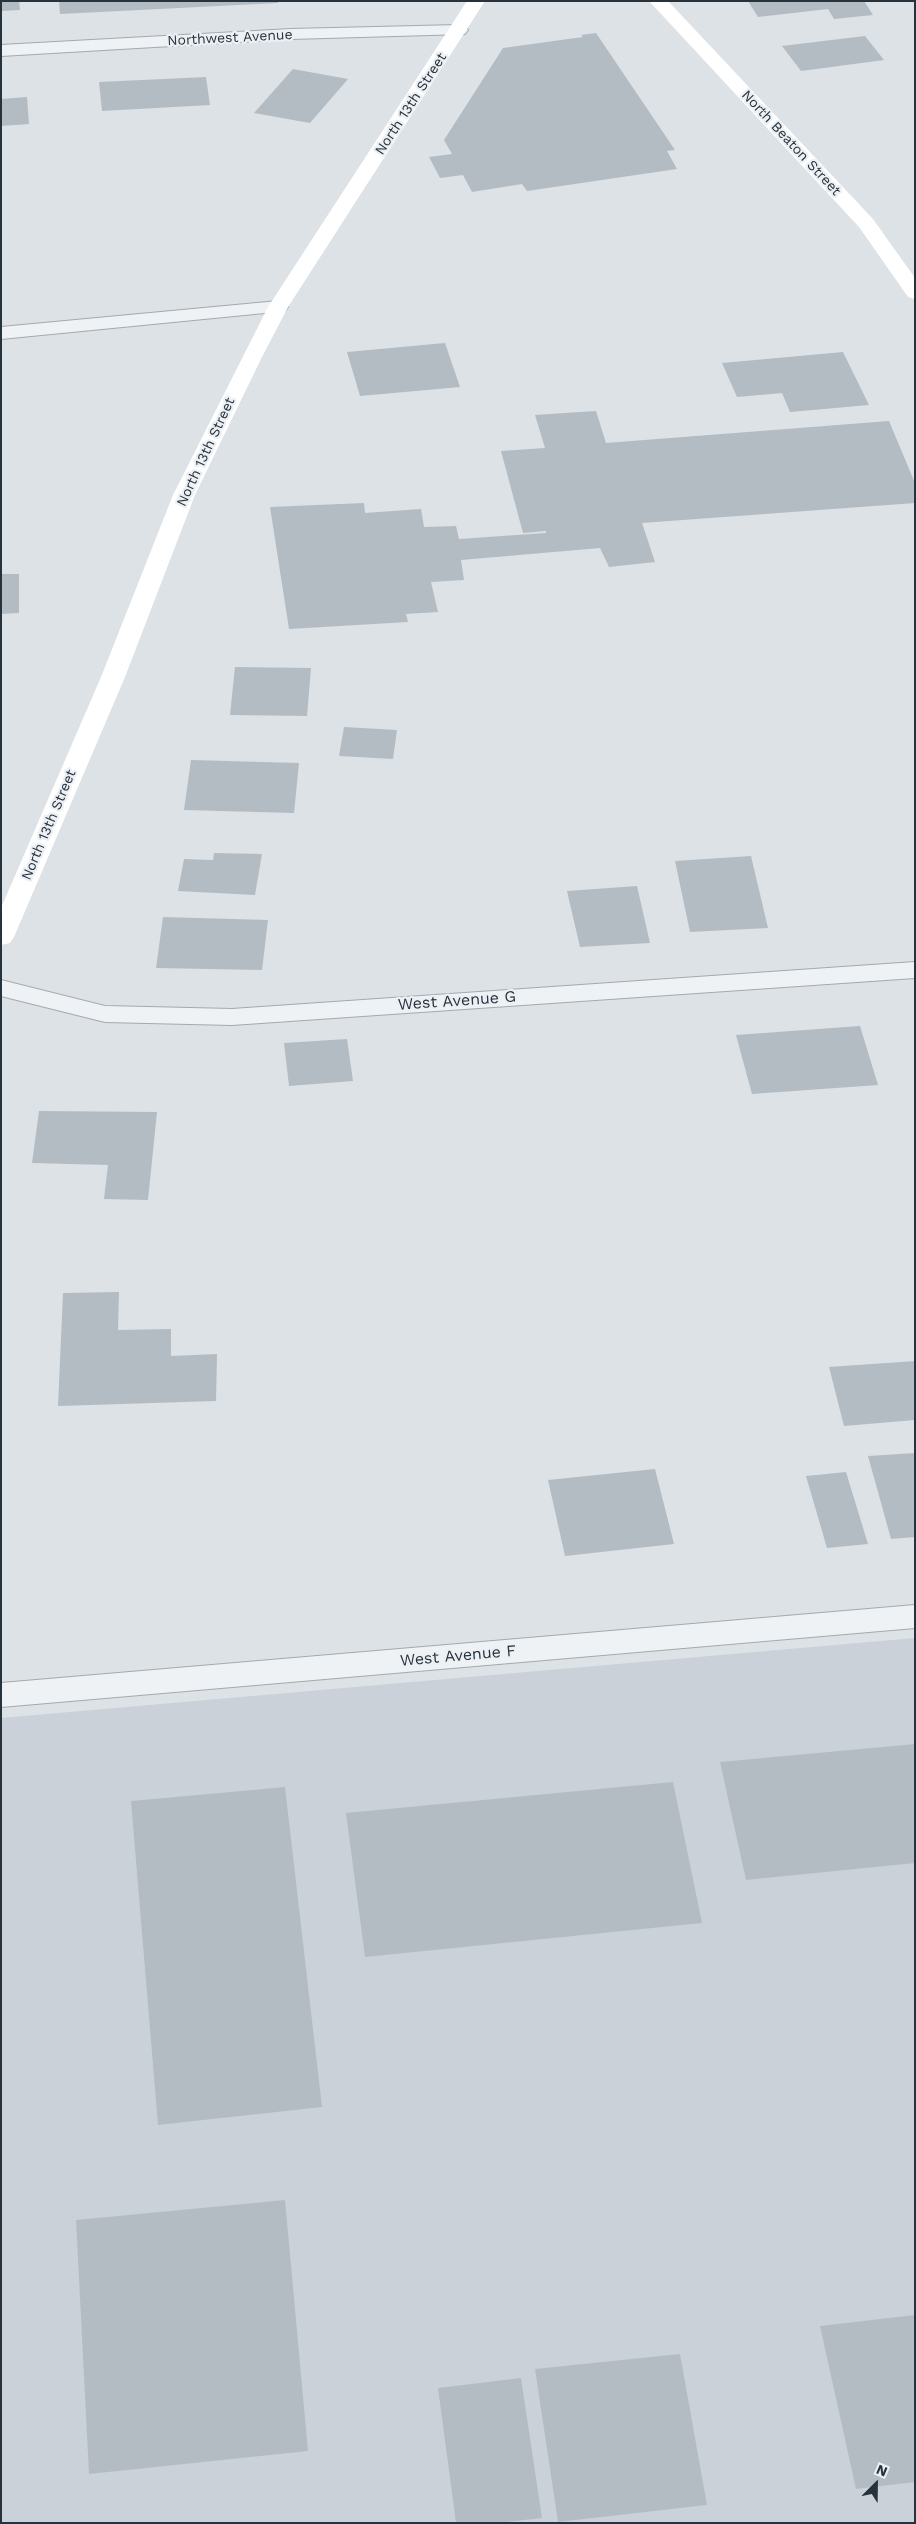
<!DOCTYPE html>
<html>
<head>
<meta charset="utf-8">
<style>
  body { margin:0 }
  #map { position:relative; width:916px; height:2524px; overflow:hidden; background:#dce2e6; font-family:"Work Sans",sans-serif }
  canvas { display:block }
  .frame { position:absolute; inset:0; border:2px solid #26323c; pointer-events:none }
  .north { position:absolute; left:851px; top:2459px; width:50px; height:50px; -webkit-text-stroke:4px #ecf0f4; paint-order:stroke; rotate:23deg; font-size:14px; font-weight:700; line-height:20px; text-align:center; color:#26323c }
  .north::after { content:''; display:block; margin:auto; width:18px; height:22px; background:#26323c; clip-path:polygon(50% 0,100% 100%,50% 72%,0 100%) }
</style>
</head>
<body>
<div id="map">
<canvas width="916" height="2524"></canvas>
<div class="frame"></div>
<div class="north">N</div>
</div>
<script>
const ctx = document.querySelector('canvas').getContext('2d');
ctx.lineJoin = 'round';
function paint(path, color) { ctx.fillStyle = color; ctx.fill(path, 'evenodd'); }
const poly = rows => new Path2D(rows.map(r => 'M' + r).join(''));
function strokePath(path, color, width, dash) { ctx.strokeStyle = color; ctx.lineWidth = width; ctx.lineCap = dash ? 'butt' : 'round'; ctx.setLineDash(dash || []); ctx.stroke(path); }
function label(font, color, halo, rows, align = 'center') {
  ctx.font = font + ' "Work Sans",sans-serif'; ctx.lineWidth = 4.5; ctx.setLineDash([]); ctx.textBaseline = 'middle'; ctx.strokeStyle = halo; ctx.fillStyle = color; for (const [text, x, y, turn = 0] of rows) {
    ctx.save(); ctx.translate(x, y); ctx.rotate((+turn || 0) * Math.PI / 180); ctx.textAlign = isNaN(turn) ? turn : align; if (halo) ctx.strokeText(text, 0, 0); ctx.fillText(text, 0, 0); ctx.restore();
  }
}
paint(poly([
  [915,1638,915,2523,1,2523,1,1718]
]), '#cbd1d8');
paint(poly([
  [1,1,19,1,20,10,1,11],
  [59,1,278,1,278,3,60,14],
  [748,1,864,1,873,15,834,19,828,9,758,17],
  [596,33,675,150,667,151,677,169,527,191,522,184,472,192,463,175,440,178,429,157,452,154,444,140,503,48,583,37,581,35],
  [865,36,884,60,801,71,782,46],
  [293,69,348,79,310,123,254,113],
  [206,77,210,105,102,111,99,82],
  [27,97,29,124,1,126,1,99],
  [445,343,460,387,360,396,347,352],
  [843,352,869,405,790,412,782,393,737,397,722,363],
  [596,411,606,443,889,421,915,483,915,503,642,523,655,562,609,567,600,548,461,560,464,580,431,582,438,612,406,614,408,622,289,629,270,507,364,503,365,513,421,509,424,527,456,526,459,539,546,533,546,531,523,533,501,451,545,448,535,415],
  [1,574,19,574,19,613,1,614],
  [235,667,311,668,307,716,230,715],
  [344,727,397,730,393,759,339,756],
  [191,760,299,763,294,813,184,810],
  [214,853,262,854,255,895,178,891,184,859,213,860],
  [751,856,768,928,690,932,675,861],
  [637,886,650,943,580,947,567,891],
  [163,917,268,920,262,970,156,968],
  [860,1026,878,1085,752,1094,736,1035],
  [347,1039,353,1081,289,1086,284,1043],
  [39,1111,157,1112,148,1200,104,1199,108,1165,32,1163],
  [119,1292,118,1330,171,1329,171,1356,217,1354,216,1401,58,1406,63,1293],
  [915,1361,915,1420,844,1426,829,1367],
  [915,1453,915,1537,891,1539,868,1456],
  [655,1469,674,1544,565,1556,548,1480],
  [846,1472,868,1544,827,1548,806,1476],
  [915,1744,915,1863,746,1880,720,1762],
  [673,1782,702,1923,365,1957,346,1813],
  [285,1787,322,2107,158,2125,131,1801],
  [285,2200,308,2451,89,2474,76,2220],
  [915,2315,915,2482,856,2489,820,2326],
  [680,2354,707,2505,558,2522,535,2369],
  [521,2378,542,2518,498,2523,456,2523,438,2388]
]), '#b4bcc3');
const lane = poly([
  [278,301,285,303,288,307,285,311,1,339,1,327,278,301]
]);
const street = poly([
  [459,25,465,26,468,30,465,34,291,39,1,56,1,45,291,29,459,25],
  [915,962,915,978,232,1025,105,1022,1,996,1,980,105,1006,232,1009,915,962],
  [915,1605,915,1628,1,1707,1,1683,915,1605]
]);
strokePath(lane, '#a2aab0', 2);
strokePath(street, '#a2aab0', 2);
paint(lane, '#eff2f5');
paint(street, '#eff2f5');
paint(poly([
  [467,1,485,1,288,307,261,359,195,495,125,677,14,937,10,943,1,945,1,908,101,677,173,495,268,307,467,1],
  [649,1,668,1,873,219,915,278,915,299,908,297,859,227,649,1]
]), '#fff');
label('14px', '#26323c', '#ecf0f4', [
  ["Northwest Avenue",230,38,-3],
  ["North 13th Street",411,104,-57],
  ["North Beaton Street",791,143,47],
  ["North 13th Street",206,452,-65],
  ["North 13th Street",49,825,-67]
]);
label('16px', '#26323c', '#ecf0f4', [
  ["West Avenue G",457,1001,-4],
  ["West Avenue F",458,1656,-5]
]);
</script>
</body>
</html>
